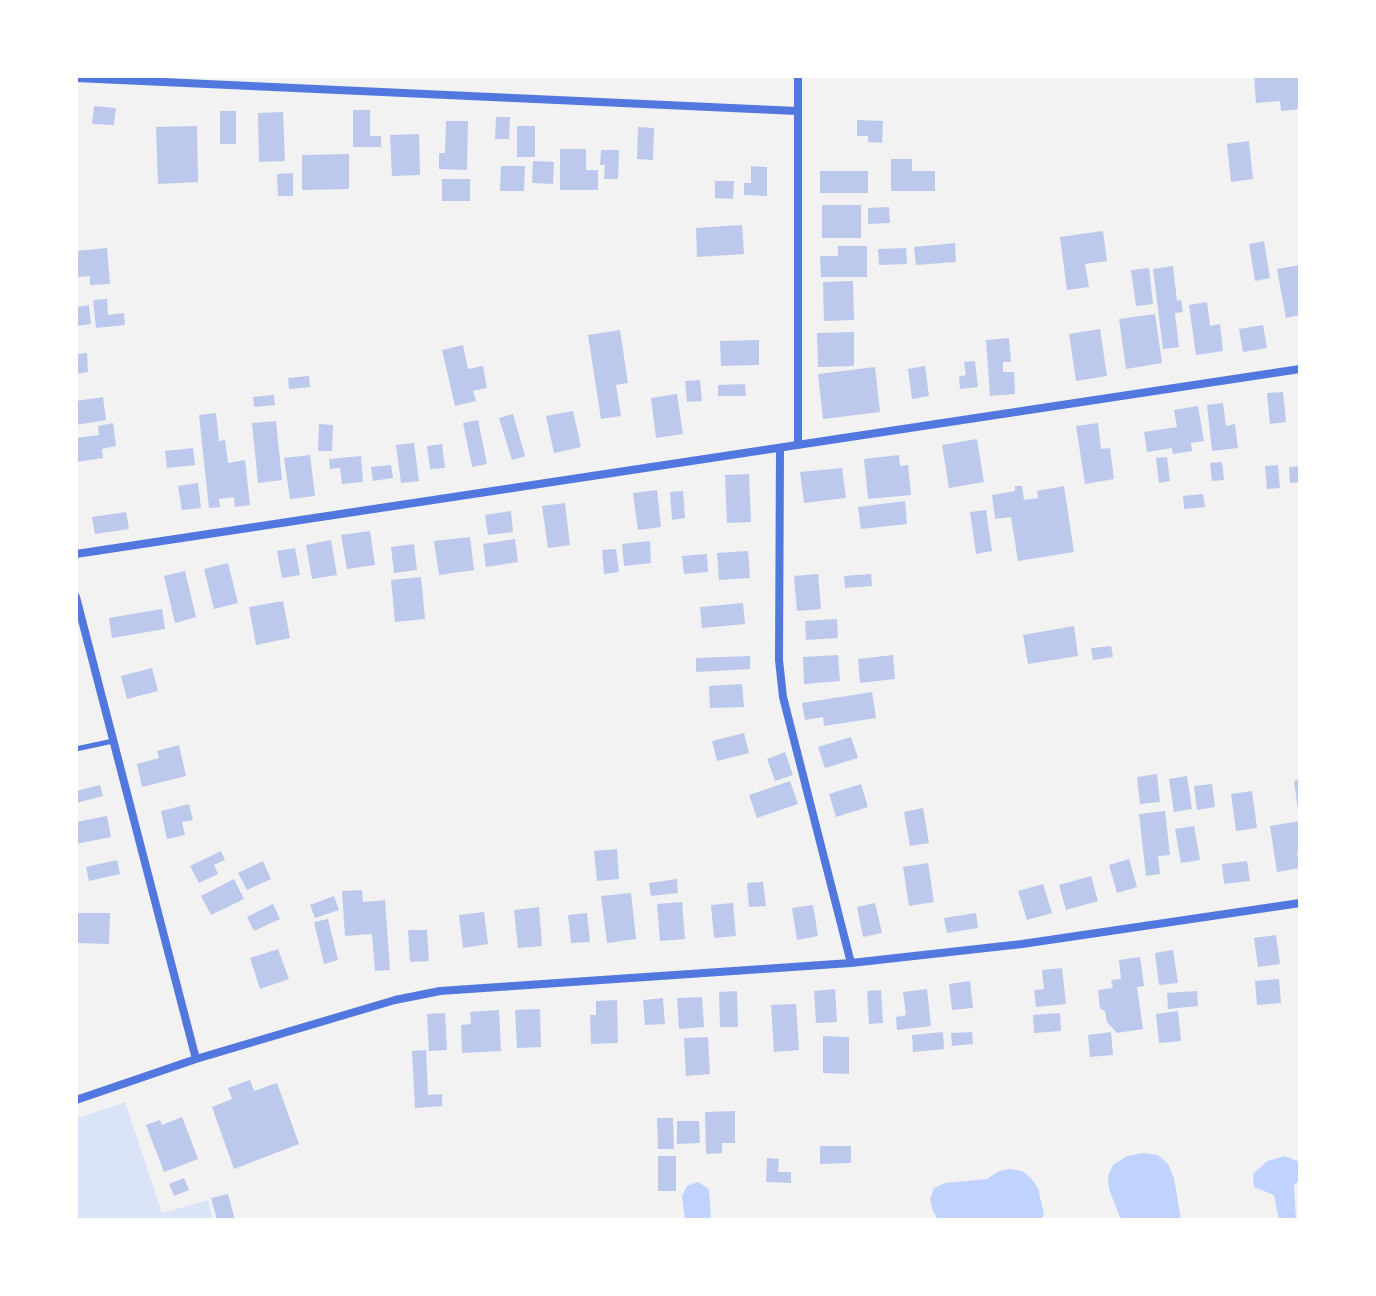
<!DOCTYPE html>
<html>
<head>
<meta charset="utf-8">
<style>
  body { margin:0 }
  #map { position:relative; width:1376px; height:1296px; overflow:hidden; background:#f2f2f2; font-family:Raleway,sans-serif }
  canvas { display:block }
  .frame { position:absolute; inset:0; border:78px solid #fff; pointer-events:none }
</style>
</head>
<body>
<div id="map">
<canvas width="1376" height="1296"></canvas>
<div class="frame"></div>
</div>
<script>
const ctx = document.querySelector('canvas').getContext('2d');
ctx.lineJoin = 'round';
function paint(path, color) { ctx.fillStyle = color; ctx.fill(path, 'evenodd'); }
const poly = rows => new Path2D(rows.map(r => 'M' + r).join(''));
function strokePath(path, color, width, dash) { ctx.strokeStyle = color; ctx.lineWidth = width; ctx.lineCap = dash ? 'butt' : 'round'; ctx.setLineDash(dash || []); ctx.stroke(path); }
paint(poly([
  [125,1102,162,1213,208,1200,213,1220,76,1220,76,1119]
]), '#dbe4f7');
paint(poly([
  [1143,1153,1158,1155,1168,1164,1174,1178,1181,1220,1121,1220,1109,1189,1108,1176,1113,1165,1127,1156],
  [1285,1156,1300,1162,1300,1180,1294,1185,1296,1220,1279,1220,1274,1195,1254,1187,1253,1174,1267,1161],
  [1010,1169,1022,1171,1031,1178,1038,1188,1044,1214,1041,1220,938,1220,933,1211,930,1199,934,1188,945,1183,987,1179,999,1171],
  [698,1182,709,1189,711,1220,685,1220,682,1196,687,1186]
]), '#bfd3fe');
paint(poly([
  [1254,76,1300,76,1300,109,1281,111,1280,101,1256,103],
  [94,106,116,108,114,125,92,124],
  [353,110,370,110,370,136,381,136,381,147,353,147],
  [220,111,236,111,236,144,220,144],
  [283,112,285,161,259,162,258,113],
  [496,117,510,117,509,139,495,139],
  [857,120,883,121,882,143,868,142,868,136,857,136],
  [446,121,468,121,467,170,439,169,439,153,445,153],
  [197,126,198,182,158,184,156,127],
  [517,126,535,126,535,157,517,157],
  [638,127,654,128,653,160,637,159],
  [419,134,420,175,392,176,390,135],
  [1249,141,1253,179,1231,182,1227,144],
  [560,149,586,149,586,170,598,170,598,190,560,190],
  [601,150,619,150,618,179,604,179,605,165,600,165],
  [349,154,349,189,302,190,302,155],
  [891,159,912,159,912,171,935,171,935,191,891,191],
  [533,161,554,162,553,184,532,183],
  [501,166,525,166,524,191,500,191],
  [751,166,767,167,767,196,744,195,744,183,751,183],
  [820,171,868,171,868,193,820,193],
  [293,173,293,196,278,196,277,174],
  [442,179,470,179,470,201,442,201],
  [715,181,734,181,733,199,715,198],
  [822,205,861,205,861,238,822,238],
  [889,207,890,223,868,224,868,208],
  [742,225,744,254,697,257,696,228],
  [1103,231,1107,261,1085,264,1089,287,1067,290,1060,237],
  [1264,241,1270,278,1255,281,1249,244],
  [955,243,956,262,916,265,914,247],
  [838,246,867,246,867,277,821,277,820,256,838,256],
  [107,248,110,284,90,285,90,276,76,277,76,251],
  [906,248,907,264,879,265,878,249],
  [1300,265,1300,315,1286,318,1277,269],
  [1173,266,1177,301,1181,300,1183,312,1175,313,1179,347,1163,349,1153,269],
  [1149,268,1153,304,1136,306,1131,270],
  [853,281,854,320,824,321,823,282],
  [107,299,108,315,124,313,125,325,96,328,93,300],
  [1207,302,1210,326,1220,324,1223,351,1196,355,1189,305],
  [89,305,91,324,76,326,76,307],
  [1155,314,1162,363,1126,369,1119,319],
  [1263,325,1267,348,1243,352,1239,329],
  [1100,329,1107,376,1076,381,1069,334],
  [620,330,628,383,616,385,621,416,601,419,588,335],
  [854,332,854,366,818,367,817,333],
  [1009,338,1011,362,1003,362,1003,372,1014,372,1015,394,990,396,986,340],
  [759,340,759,365,721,366,720,341],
  [463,345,468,369,483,366,487,388,473,391,476,401,455,406,442,350],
  [87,353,88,372,76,374,76,354],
  [975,361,978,387,960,389,959,377,966,375,964,362],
  [925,366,929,396,912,399,908,369],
  [875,367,880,412,823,419,818,374],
  [309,376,310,387,289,389,288,378],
  [700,380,702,401,687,402,685,381],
  [745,384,746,396,718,396,718,385],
  [1283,392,1286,422,1270,424,1267,393],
  [677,394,683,434,656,438,651,398],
  [274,395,275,405,254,407,253,397],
  [103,397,106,420,76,425,76,401],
  [1223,403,1226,426,1235,424,1238,448,1212,451,1207,405],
  [1198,406,1204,441,1191,443,1192,451,1173,454,1172,448,1147,452,1144,432,1177,427,1174,410],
  [573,411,581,447,554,453,546,416],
  [216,413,219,441,225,440,228,463,245,460,250,505,235,507,234,497,219,499,220,507,209,508,199,415],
  [513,414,525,456,512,460,499,418],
  [478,420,487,464,472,467,463,423],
  [276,421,282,480,258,483,252,423],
  [113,423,116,446,102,449,103,458,76,462,76,438,99,435,98,426],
  [1098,423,1101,449,1110,448,1114,479,1085,484,1076,426],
  [319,424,333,425,332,451,318,451],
  [977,439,984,482,949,488,942,445],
  [414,443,419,481,401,483,396,445],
  [442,444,445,468,430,469,427,446],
  [193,448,195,465,167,468,165,451],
  [310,455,315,496,290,499,284,458],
  [899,455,900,466,908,465,911,495,868,499,864,459],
  [361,456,363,482,342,484,340,468,330,469,329,459],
  [1167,457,1170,481,1159,483,1156,458],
  [1222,462,1224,480,1212,481,1210,463],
  [391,465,393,478,373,481,371,467],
  [1278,465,1280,488,1267,489,1265,466],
  [1300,466,1300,482,1290,483,1289,467],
  [842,468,846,498,804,503,800,472],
  [749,474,751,522,727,523,725,475],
  [198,483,201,508,182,510,178,486],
  [1015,486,1022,486,1024,500,1038,498,1037,491,1064,486,1074,552,1018,561,1011,517,995,519,992,495,1015,491],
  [657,490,661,527,638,530,633,493],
  [683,491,685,518,672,520,670,492],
  [1203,494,1205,507,1184,509,1183,496],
  [905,501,907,524,861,529,858,507],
  [565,503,570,545,548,548,542,506],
  [986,510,992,551,976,554,970,512],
  [511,511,513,532,488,535,485,515],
  [126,512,129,529,95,534,92,517],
  [370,531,375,565,347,569,341,535],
  [470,537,474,570,439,575,434,541],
  [515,539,518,562,486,567,483,544],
  [331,540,337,575,312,579,306,545],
  [650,541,651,563,624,566,622,544],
  [414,544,417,570,394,573,391,547],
  [295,548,300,575,282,578,277,551],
  [616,549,619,572,604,574,602,550],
  [748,551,750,578,719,580,717,553],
  [707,554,708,572,684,574,682,556],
  [228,563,238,603,214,609,204,569],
  [185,571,196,617,175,623,164,576],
  [818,574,821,609,797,611,794,576],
  [871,574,872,586,845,588,844,576],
  [421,577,425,619,395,622,391,580],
  [283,601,290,638,256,645,249,607],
  [743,603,745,624,702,628,700,607],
  [162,609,165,629,112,638,109,618],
  [837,619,838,638,806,640,805,621],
  [1074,626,1078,656,1028,664,1023,635],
  [1111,646,1113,657,1093,660,1091,648],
  [838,655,840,681,804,684,803,657],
  [893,655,895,679,860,683,858,659],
  [750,656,750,669,696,672,696,658],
  [152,668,158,691,127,699,121,676],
  [742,684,744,707,710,708,709,686],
  [872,692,876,718,824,726,823,717,805,720,802,703],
  [744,733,749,753,717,761,712,741],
  [851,737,858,758,825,768,818,747],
  [179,745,186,776,142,787,137,764,159,758,157,751],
  [785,752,793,775,775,781,767,759],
  [1157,774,1160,802,1140,804,1137,777],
  [1187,776,1192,809,1174,812,1169,779],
  [1300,780,1300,811,1298,811,1294,781],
  [790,781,798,804,757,818,749,795],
  [861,784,868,807,836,817,829,794],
  [1212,784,1215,807,1197,810,1194,786],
  [100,785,103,796,76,803,76,791],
  [1252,791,1257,828,1236,831,1231,794],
  [189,804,193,820,182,822,185,835,167,839,161,811],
  [923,808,929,843,910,846,904,812],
  [1165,811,1170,855,1158,856,1160,874,1146,876,1139,814],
  [107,816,111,837,76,844,76,822],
  [1300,821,1300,852,1297,852,1300,868,1277,872,1270,826],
  [1194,826,1200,860,1181,863,1175,829],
  [617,849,619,879,597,881,594,851],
  [221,851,225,860,214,865,218,874,199,883,190,866],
  [1129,859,1137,887,1117,893,1109,865],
  [117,860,120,874,89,881,86,867],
  [263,861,271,879,247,890,238,873],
  [1247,861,1250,881,1224,884,1222,864],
  [928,863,934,902,909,906,903,867],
  [1091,876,1098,901,1066,910,1059,885],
  [234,879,244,899,211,915,201,896],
  [677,879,678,893,651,896,649,883],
  [763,882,766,906,749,907,747,883],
  [1043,884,1052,913,1027,920,1018,891],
  [362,890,363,902,385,900,390,970,375,971,372,934,345,936,342,891],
  [631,893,636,939,607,943,601,896],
  [334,896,339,910,315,918,310,905],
  [682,902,685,939,660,941,657,904],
  [733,903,736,936,714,938,711,905],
  [875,903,882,933,863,937,857,907],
  [273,904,280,919,254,931,247,917],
  [813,905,818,936,797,940,792,908],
  [539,907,542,946,518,948,514,910],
  [484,912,488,944,463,948,459,915],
  [77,913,110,913,109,944,76,943],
  [587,913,590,942,571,943,568,915],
  [976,913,978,928,947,933,944,918],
  [328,919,338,960,324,964,314,922],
  [408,930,427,930,429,961,410,962],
  [1276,935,1280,964,1258,967,1254,938],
  [278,949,289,979,260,989,250,958],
  [1173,950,1178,983,1159,985,1155,953],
  [1140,957,1144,986,1137,987,1143,1029,1117,1033,1107,1022,1105,1011,1100,1009,1098,990,1113,988,1111,980,1121,979,1119,960],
  [1062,968,1066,1004,1036,1007,1034,990,1044,989,1042,970],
  [1279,979,1281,1003,1257,1005,1255,981],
  [970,981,973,1008,952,1010,949,984],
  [835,989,837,1022,816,1023,814,991],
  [927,989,931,1026,897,1030,896,1017,906,1015,903,992],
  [881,990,883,1023,869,1024,867,991],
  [737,991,738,1027,720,1027,719,992],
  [1197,991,1198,1006,1168,1009,1167,993],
  [702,997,704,1027,679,1029,677,998],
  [663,998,665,1024,645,1025,643,1000],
  [617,1000,618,1043,591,1044,590,1015,596,1015,596,1001],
  [796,1004,799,1050,774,1052,771,1005],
  [540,1009,541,1047,517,1048,515,1010],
  [499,1010,501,1051,462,1053,461,1025,471,1024,470,1012],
  [1178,1011,1181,1041,1159,1043,1156,1014],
  [445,1013,447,1050,429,1051,427,1014],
  [1060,1013,1061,1031,1034,1033,1033,1015],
  [943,1032,944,1049,913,1052,912,1035],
  [972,1032,973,1044,952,1046,951,1033],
  [1111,1032,1113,1055,1090,1057,1088,1035],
  [823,1036,849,1037,849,1074,823,1073],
  [708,1037,710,1074,686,1076,684,1038],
  [426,1050,428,1095,442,1094,442,1106,415,1108,412,1051],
  [250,1080,254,1091,277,1083,299,1144,234,1169,212,1107,232,1099,228,1088],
  [735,1111,735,1143,722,1143,722,1153,706,1154,705,1112],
  [182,1117,198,1159,164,1172,146,1125,160,1120,162,1125],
  [657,1118,673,1118,674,1149,658,1149],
  [677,1121,699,1121,700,1143,677,1144],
  [820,1146,851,1146,851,1163,820,1164],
  [658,1156,676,1156,676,1191,658,1191],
  [767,1158,779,1159,778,1172,791,1172,791,1183,766,1182],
  [184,1178,189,1190,174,1196,169,1184],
  [228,1194,235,1220,217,1220,211,1198]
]), '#bdc9ec');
strokePath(poly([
  [76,749,113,741]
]), '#5277de', 5);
strokePath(poly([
  [798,76,798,445],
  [76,78,797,111],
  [780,448,779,660,783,697,851,963],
  [76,554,1300,369],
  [76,597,196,1059],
  [76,1100,196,1059,395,1000,440,991,851,963,1022,944,1300,903]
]), '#5277de', 8);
</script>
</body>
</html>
